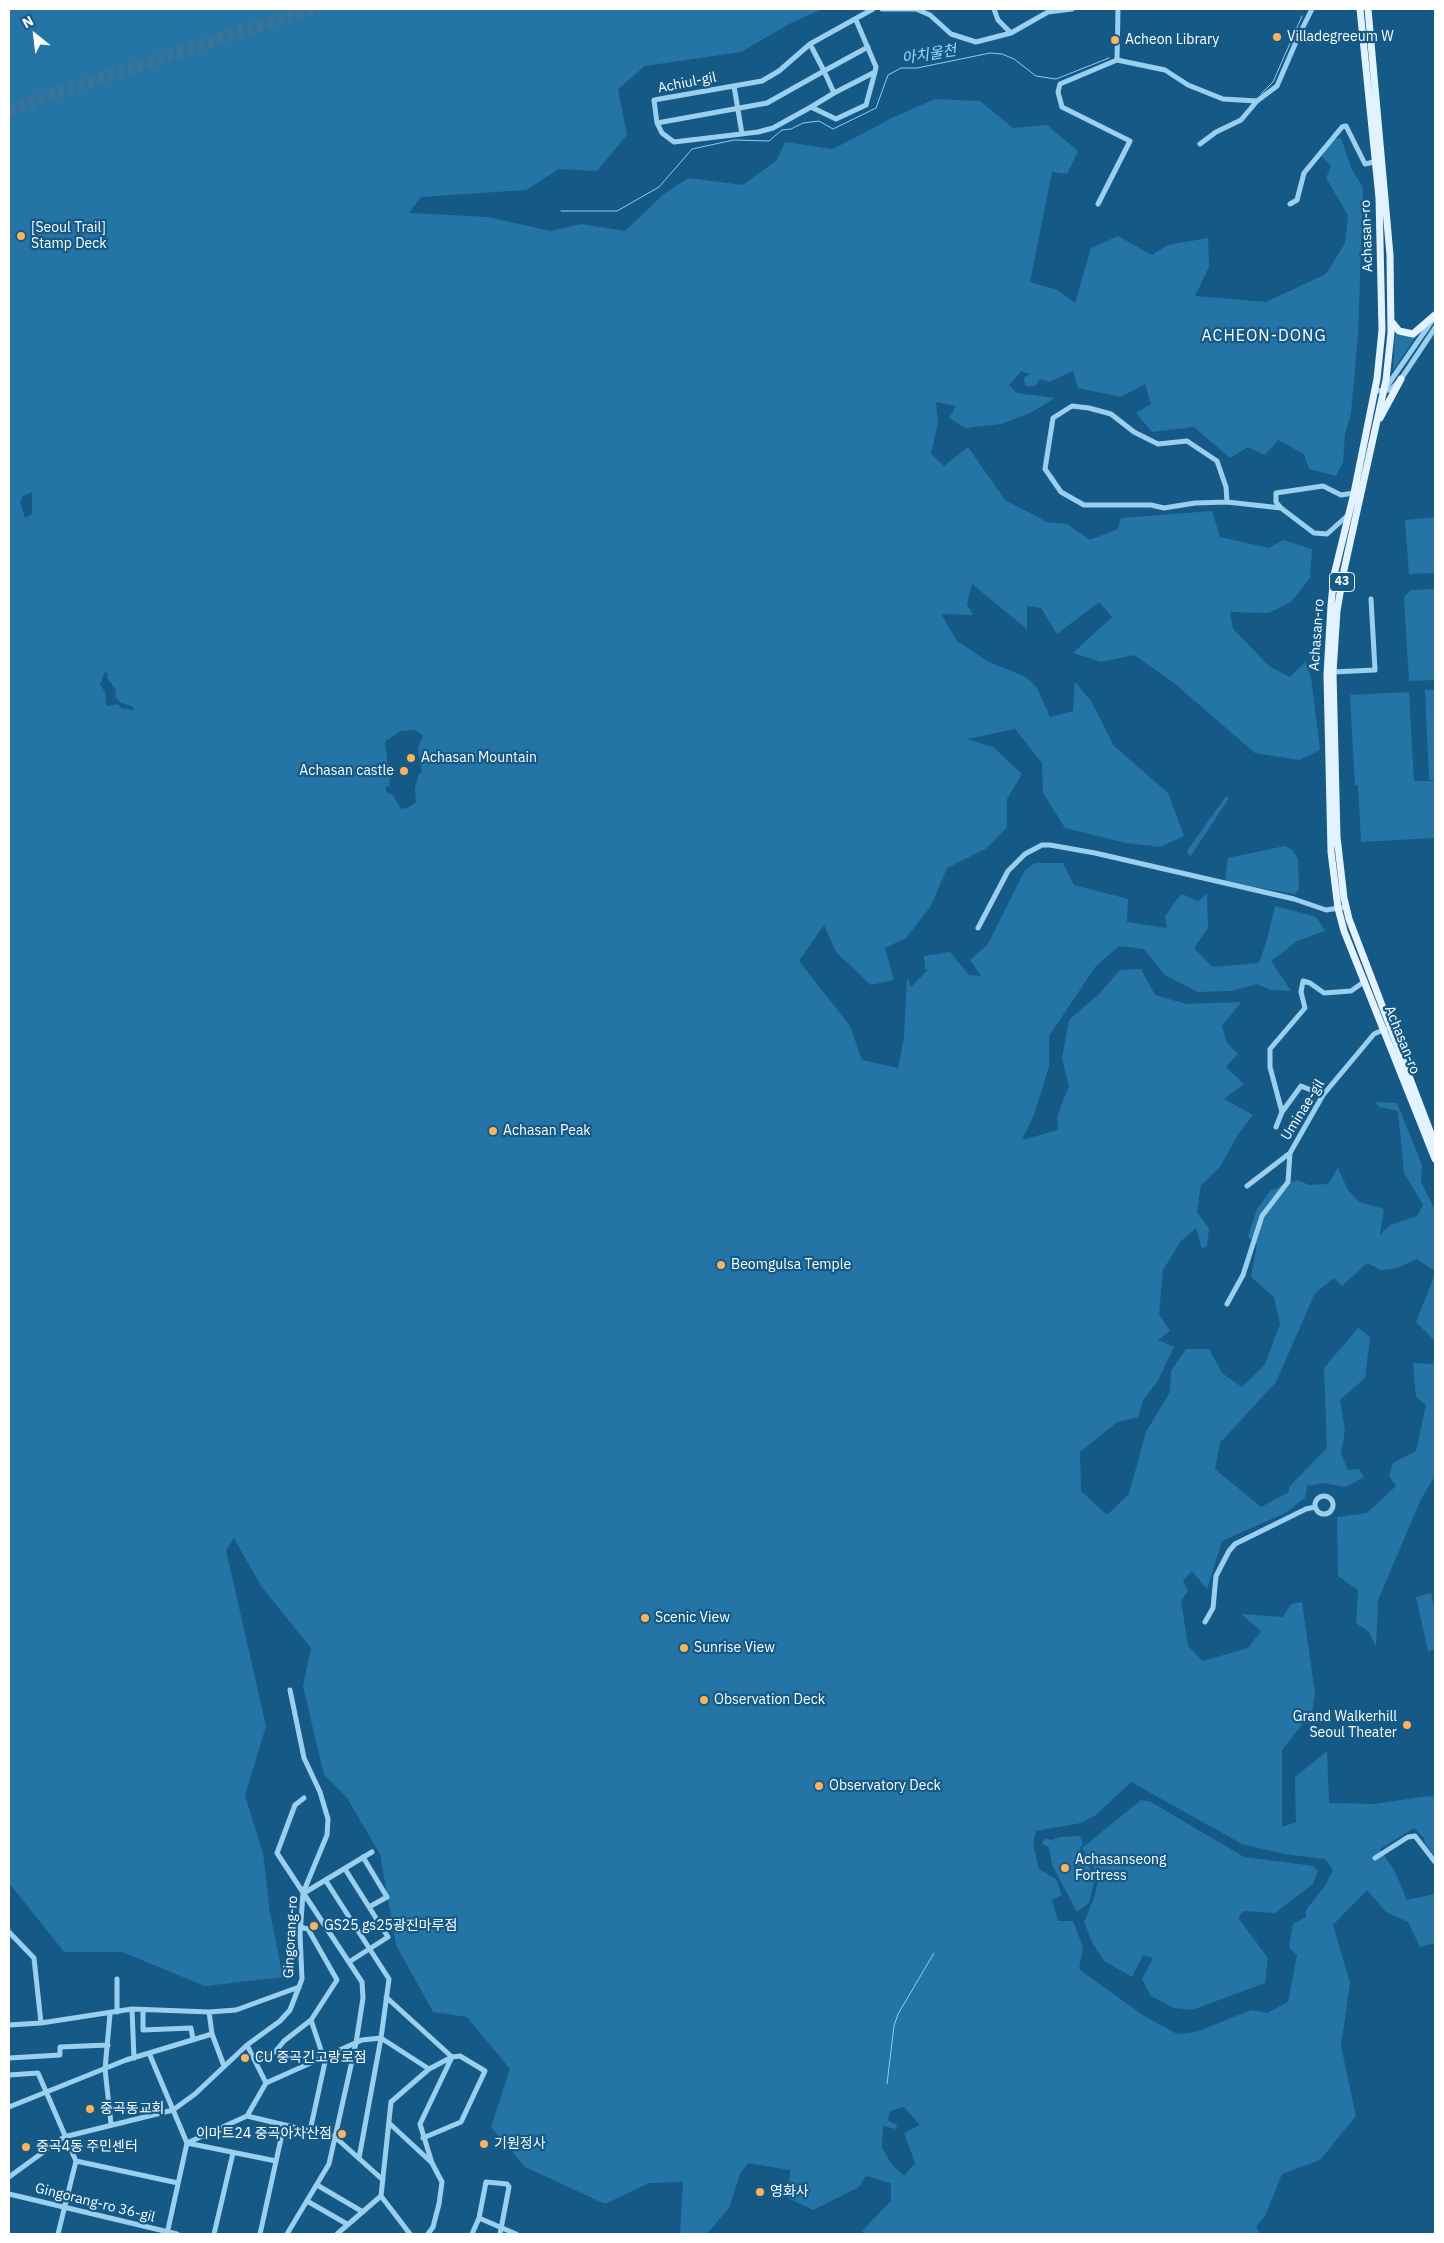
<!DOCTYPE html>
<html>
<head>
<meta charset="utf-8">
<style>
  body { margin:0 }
  #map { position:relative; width:1444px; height:2243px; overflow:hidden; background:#155a87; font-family:"IBM Plex Sans",sans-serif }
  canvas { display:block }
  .frame { position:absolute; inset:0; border:10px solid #fff; pointer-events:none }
  .north { position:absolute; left:10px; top:10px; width:50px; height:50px; -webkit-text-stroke:4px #155a87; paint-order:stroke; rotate:331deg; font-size:14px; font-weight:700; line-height:20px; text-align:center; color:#fff }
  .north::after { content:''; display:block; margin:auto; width:18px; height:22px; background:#fff; clip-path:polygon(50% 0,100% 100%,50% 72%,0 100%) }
</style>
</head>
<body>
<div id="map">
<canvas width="1444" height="2243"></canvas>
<div class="frame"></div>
<div class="north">N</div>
</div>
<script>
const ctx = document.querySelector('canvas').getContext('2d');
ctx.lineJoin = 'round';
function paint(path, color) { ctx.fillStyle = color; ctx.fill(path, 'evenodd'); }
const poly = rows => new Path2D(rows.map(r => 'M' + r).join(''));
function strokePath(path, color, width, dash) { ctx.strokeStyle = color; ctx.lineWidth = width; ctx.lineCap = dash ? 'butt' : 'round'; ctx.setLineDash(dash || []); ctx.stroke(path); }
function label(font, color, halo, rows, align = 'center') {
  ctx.font = font + ' "IBM Plex Sans","Noto Sans KR",sans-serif'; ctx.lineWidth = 4.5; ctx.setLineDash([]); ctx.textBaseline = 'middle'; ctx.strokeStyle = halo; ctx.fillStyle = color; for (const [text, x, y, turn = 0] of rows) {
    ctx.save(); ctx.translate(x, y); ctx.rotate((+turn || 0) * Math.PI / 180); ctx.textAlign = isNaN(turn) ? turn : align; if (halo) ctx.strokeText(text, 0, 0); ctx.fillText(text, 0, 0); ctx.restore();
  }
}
paint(poly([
  [9,9,822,9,789,24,741,52,645,66,618,89,627,135,597,171,559,169,526,190,421,197,409,213,488,217,550,231,581,224,625,231,664,194,688,178,743,185,777,160,785,142,833,149,894,117,935,99,980,101,1013,128,1047,125,1078,151,1067,174,1052,172,1030,282,1057,290,1075,303,1091,248,1118,236,1152,255,1168,245,1208,238,1209,267,1195,296,1266,302,1326,274,1345,243,1348,215,1326,178,1331,166,1318,152,1331,139,1341,138,1352,170,1363,187,1358,336,1351,413,1345,434,1343,462,1336,476,1309,469,1304,454,1278,440,1265,455,1248,447,1230,458,1194,427,1152,432,1136,413,1151,404,1145,384,1121,397,1078,388,1073,371,1049,382,1040,379,1035,386,1025,386,1024,378,1029,374,1021,371,1009,385,1017,393,1055,398,1030,413,1001,424,966,428,949,418,956,406,936,402,938,422,931,454,944,466,968,447,1005,500,1047,522,1067,524,1090,540,1118,529,1121,518,1212,511,1220,537,1269,548,1283,540,1312,549,1310,578,1291,602,1269,613,1230,612,1233,629,1270,667,1290,677,1305,662,1311,677,1320,750,1299,760,1255,753,1174,683,1134,655,1101,662,1073,653,1112,617,1099,602,1057,634,1041,608,1027,606,1027,629,972,584,967,604,973,615,941,614,957,641,989,662,1026,677,1037,688,1050,717,1073,711,1075,682,1091,701,1114,746,1168,793,1184,836,1160,847,1126,843,1065,828,1043,793,1042,763,1015,729,967,739,993,747,1022,774,1007,799,1007,827,987,848,947,868,931,906,906,938,885,948,894,980,871,985,836,952,824,925,799,961,850,1026,862,1060,898,1068,904,1038,907,978,911,987,928,970,925,969,924,956,950,952,969,975,981,976,970,960,988,944,1025,870,1035,863,1063,863,1074,885,1128,899,1127,922,1167,928,1165,917,1174,903,1182,894,1198,901,1207,894,1208,928,1194,948,1212,967,1259,963,1266,943,1275,906,1316,917,1325,931,1297,941,1271,961,1291,991,1271,990,1257,984,1231,991,1198,992,1165,975,1144,949,1119,946,1096,966,1049,1036,1049,1066,1034,1115,1022,1140,1058,1130,1057,1116,1069,1086,1062,1058,1069,1020,1100,993,1120,970,1141,969,1155,995,1172,1000,1188,1004,1241,1002,1222,1026,1227,1043,1238,1054,1226,1067,1244,1084,1224,1099,1253,1115,1239,1133,1220,1167,1201,1185,1197,1212,1209,1229,1207,1246,1202,1249,1196,1228,1181,1241,1163,1270,1159,1314,1170,1331,1158,1340,1174,1347,1157,1382,1143,1400,1138,1417,1117,1422,1080,1452,1081,1491,1107,1515,1129,1494,1146,1432,1170,1392,1171,1371,1186,1349,1209,1349,1222,1373,1242,1387,1265,1364,1280,1324,1274,1297,1251,1277,1257,1245,1248,1237,1257,1209,1271,1190,1298,1180,1309,1185,1328,1184,1338,1168,1348,1190,1359,1202,1384,1209,1380,1235,1390,1225,1417,1216,1423,1205,1404,1173,1398,1111,1379,1107,1375,1102,1397,1103,1422,1165,1421,1182,1435,1210,1435,1271,1417,1259,1397,1268,1381,1270,1367,1263,1342,1286,1334,1278,1315,1293,1276,1382,1220,1443,1215,1469,1261,1507,1289,1492,1289,1487,1327,1448,1324,1368,1358,1328,1370,1337,1365,1378,1340,1400,1345,1430,1341,1454,1348,1470,1359,1469,1364,1477,1346,1487,1323,1483,1307,1486,1305,1498,1285,1513,1222,1541,1207,1589,1192,1571,1183,1581,1188,1591,1181,1601,1188,1646,1203,1661,1248,1648,1261,1631,1241,1614,1283,1617,1291,1604,1302,1602,1315,1693,1312,1712,1282,1750,1282,1827,1296,1822,1295,1777,1327,1751,1329,1803,1374,1804,1428,1796,1435,1797,1435,1857,1424,1842,1425,1839,1414,1828,1380,1849,1394,1870,1407,1900,1435,1894,1435,1943,1420,1947,1408,1922,1386,1912,1367,1890,1333,1925,1350,1983,1341,2046,1356,2116,1320,2160,1282,2174,1265,2216,1256,2227,1260,2234,865,2234,862,2231,891,2201,891,2183,866,2176,859,2187,813,2210,788,2198,790,2170,748,2163,740,2174,729,2208,707,2234,680,2234,683,2182,649,2183,605,2204,525,2167,491,2127,510,2069,467,2017,433,2012,396,1945,380,1854,347,1798,324,1775,303,1686,311,1648,261,1586,234,1538,226,1550,266,1726,245,1796,263,1853,270,1913,283,1977,205,1986,122,1952,64,1952,9,1883],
  [32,492,32,514,25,518,20,502,23,496],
  [105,672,108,673,107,678,116,690,115,696,120,702,133,707,134,710,121,708,118,704,106,706,105,692,100,684],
  [415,730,423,736,418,748,422,772,419,774,415,788,416,802,407,808,401,809,392,794,387,793,385,787,389,786,390,779,385,742,400,731],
  [1131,1782,1242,1844,1285,1854,1325,1859,1333,1870,1326,1884,1306,1910,1306,1917,1293,1924,1289,1948,1297,1955,1288,2002,1267,2013,1251,2010,1196,2032,1177,2034,1144,2016,1079,1969,1083,1947,1073,1921,1058,1921,1052,1900,1062,1895,1056,1879,1039,1869,1033,1844,1036,1831,1081,1823,1096,1815],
  [904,2107,920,2125,904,2133,915,2163,904,2176,891,2163,882,2148,883,2126,896,2129,897,2125,888,2121,890,2111],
  [1395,335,1416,336,1393,371],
  [1435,517,1435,573,1409,574,1405,520],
  [1435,589,1435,680,1409,681,1404,597,1411,590],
  [1425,690,1435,690,1435,780,1429,780],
  [1409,692,1414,781,1435,781,1435,838,1361,842,1358,785,1355,785,1350,695],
  [1226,796,1229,798,1190,857,1187,851],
  [1285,846,1292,850,1298,859,1299,889,1295,894,1228,882,1225,879,1228,858],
  [1435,1274,1435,1341,1416,1322],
  [1435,1348,1435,1476,1421,1499,1378,1600,1376,1646,1369,1632,1356,1623,1358,1590,1338,1576,1337,1517,1367,1513,1396,1486,1389,1476,1393,1463,1416,1451,1426,1405,1416,1397,1413,1363,1433,1364],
  [1431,1593,1435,1612,1435,1649,1428,1651,1416,1597],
  [1141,1800,1151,1802,1244,1857,1314,1866,1318,1871,1313,1884,1275,1913,1244,1911,1240,1914,1239,1919,1268,1958,1265,1983,1192,2010,1174,2008,1151,1996,1142,1979,1153,1958,1143,1955,1132,1977,1104,1961,1092,1942,1084,1922,1095,1895,1099,1877,1082,1848],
  [1080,1836,1083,1844,1080,1848,1095,1878,1089,1903,1077,1912,1052,1865,1049,1847,1042,1844,1045,1838,1051,1840,1060,1837]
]), '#2474a5');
strokePath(poly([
  [1261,94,1273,82,1302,16],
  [561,211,617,211,659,187,692,149,734,140,769,141,782,130,791,129,803,123,819,121,833,129,876,108,888,75,901,68,917,68,990,53,1002,54,1014,59,1036,76,1056,79,1109,58],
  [887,2084,894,2026,898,2014,934,1953]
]), '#8dcdf1', 1);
strokePath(poly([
  [9,109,48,93,300,9],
  [9,115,53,97,320,9]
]), '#387399', 7, [7, 3.5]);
strokePath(poly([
  [873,9,810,44,779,71,762,81,654,100,657,123,662,133,674,142,758,132,773,128,811,107,836,119,866,105,875,72],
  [882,9,916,9,930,15,951,34,976,42,1011,33,1048,12,1072,9],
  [994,9,998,20,1011,33],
  [810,44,824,71,868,47],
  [1117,60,1118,9],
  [734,86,742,134],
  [811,107,834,93],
  [657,123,767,103,824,71,834,93,875,72,876,67,856,20],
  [1200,144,1216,132,1241,120,1257,101],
  [1098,204,1130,141,1062,107,1058,92,1060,84,1117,60,1165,70,1188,85,1223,99,1257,101,1277,86,1299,35,1312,9],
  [1290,204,1297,200,1304,173,1342,127,1346,126,1365,164,1374,162],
  [1385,389,1434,318],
  [1374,391,1390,390,1401,379,1435,328],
  [1227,502,1195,503,1164,508,1151,505,1084,505,1061,492,1045,469,1053,418,1072,406,1089,408,1111,414,1134,432,1158,444,1187,441,1217,461,1226,487,1227,502,1281,508],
  [1347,516,1327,534,1314,533,1281,508,1276,502,1276,493,1323,486,1341,495,1354,493],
  [1333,672,1375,670,1371,599],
  [978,928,1008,871,1025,854,1042,845,1050,845,1095,853,1294,899,1326,910,1345,907],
  [1282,1112,1270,1067,1270,1049,1305,1008,1301,992,1303,981,1310,983,1324,993,1351,991,1365,981],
  [1276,1127,1282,1112,1301,1086,1323,1095],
  [1247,1186,1290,1153],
  [1227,1304,1243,1275,1262,1216,1288,1182,1290,1153,1323,1095,1374,1034,1385,1029],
  '1315 1505a9 9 0 1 1 18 0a9 9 0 1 1-18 0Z',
  [1205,1622,1213,1608,1216,1576,1229,1551,1235,1544,1306,1509,1315,1507],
  [363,1857,387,1897,369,1907],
  [1375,1858,1408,1837,1415,1836,1435,1862],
  [345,1869,388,1937,349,1962],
  [326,1881,389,1979,381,2038,359,2158],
  [304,1893,372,1852],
  [9,1932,34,1958,41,2023],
  [117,1979,117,2012],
  [386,1997,452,2057],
  [132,2009,134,2058],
  [143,2010,143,2030,191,2028,193,2039],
  [209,2012,212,2034,224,2066],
  [110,2014,105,2069,111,2124],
  [9,2025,41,2023,132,2009,209,2012,236,2010,299,1987],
  [247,2045,266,2083],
  [149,2053,187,2143,167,2234],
  [9,2058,60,2055,60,2047,108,2045],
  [256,2060,275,2052,284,2041,311,2020,337,1980,308,1929,300,1927],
  [9,2075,38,2073,76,2161],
  [9,2107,126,2060,212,2034],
  [247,2116,335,2137,383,2180],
  [389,2123,431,2162],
  [310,2131,325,2062,311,2020],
  [187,2143,247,2116,266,2083,362,2040,381,2038,429,2069],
  [187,2143,276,2161],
  [76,2161,178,2183],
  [9,2177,64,2137,173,2110,195,2094,247,2045,280,2021,290,2010,302,1979,300,1934,303,1893,327,1835,328,1819,320,1792,304,1758,290,1690],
  [317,2185,363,2212],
  [9,2194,177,2234],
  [381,2196,410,2234],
  [307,2201,347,2224],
  [479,2218,516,2234],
  [58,2234,76,2161],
  [214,2234,233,2153],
  [260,2234,284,2125],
  [287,2234,329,2164,356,2043,363,1998,362,1982,277,1853,295,1805,304,1798],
  [337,2234,381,2196,391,2102,429,2069,452,2057,460,2056,485,2071,461,2122,423,2138],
  [428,2234,433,2227,439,2204,442,2182,432,2163,420,2124,452,2057],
  [472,2234,479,2218,486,2182,507,2184,509,2187,500,2234]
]), '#9bcfee', 5);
strokePath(poly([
  [1360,9,1379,198,1382,330,1377,379,1354,493,1334,575,1331,605,1327,675,1331,852,1338,908,1344,931,1435,1159],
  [1368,9,1390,255,1391,333,1386,380,1344,570,1337,611,1333,672,1337,837,1344,898,1349,919,1435,1144],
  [1391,321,1399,331,1413,334,1435,315],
  [1380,418,1401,379]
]), '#e2f2ff', 7);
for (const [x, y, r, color] of [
  [1277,37,5,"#ffb258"],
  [1115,40,5,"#ffb258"],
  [21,236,5,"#ffb258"],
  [411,758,5,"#ffb258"],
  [404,771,5,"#ffb258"],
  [493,1131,5,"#ffb258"],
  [721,1265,5,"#ffb258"],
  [645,1618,5,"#ffb258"],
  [684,1648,5,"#ffb258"],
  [704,1700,5,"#ffb258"],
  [1407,1725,5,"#ffb258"],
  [819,1786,5,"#ffb258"],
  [1065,1868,5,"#ffb258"],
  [314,1926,5,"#ffb258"],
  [245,2058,5,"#ffb258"],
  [90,2109,5,"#ffb258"],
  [342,2134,5,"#ffb258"],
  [484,2144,5,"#ffb258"],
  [26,2147,5,"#ffb258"],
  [760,2192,5,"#ffb258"]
]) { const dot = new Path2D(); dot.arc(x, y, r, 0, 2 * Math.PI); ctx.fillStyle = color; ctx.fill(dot); strokePath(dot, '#155a87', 2); }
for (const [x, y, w] of [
  [1342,582,25]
]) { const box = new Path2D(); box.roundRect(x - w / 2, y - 9.5, w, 19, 4); ctx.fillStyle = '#155a87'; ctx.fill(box); strokePath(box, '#fff', 1); }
label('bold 12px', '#fff', null, [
  ["43",1342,582]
]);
label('14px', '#fff', '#155a87', [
  ["Villadegreeum W",1287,37],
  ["Acheon Library",1125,40],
  ["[Seoul Trail]",31,228],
  ["Stamp Deck",31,244],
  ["Achasan Mountain",421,758],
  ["Achasan castle",394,771,"right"],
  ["Achasan Peak",503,1131],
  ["Beomgulsa Temple",731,1265],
  ["Scenic View",655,1618],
  ["Sunrise View",694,1648],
  ["Observation Deck",714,1700],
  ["Grand Walkerhill",1397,1717,"right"],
  ["Seoul Theater",1397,1733,"right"],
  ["Observatory Deck",829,1786],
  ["Achasanseong",1075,1860],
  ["Fortress",1075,1876],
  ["GS25 gs25광진마루점",324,1926],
  ["CU 중곡긴고랑로점",255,2058],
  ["중곡동교회",100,2109],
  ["이마트24 중곡아차산점",332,2134,"right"],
  ["기원정사",494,2144],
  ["중곡4동 주민센터",36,2147],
  ["영화사",770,2192]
], 'left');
label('14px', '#fff', '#155a87', [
  ["Achiul-gil",687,83,-11],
  ["Achasan-ro",1367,236,-92],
  ["Achasan-ro",1317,635,-86],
  ["Achasan-ro",1402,1040,68],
  ["Uminae-gil",1303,1110,-58],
  ["Gingorang-ro",291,1937,-87],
  ["Gingorang-ro 36-gil",95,2203,14]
]);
label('italic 15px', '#a6d8f6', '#155a87', [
  ["아치울천",929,55,-9]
]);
ctx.letterSpacing = '1px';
label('16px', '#fff', '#155a87', [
  ["ACHEON-DONG",1264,336]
]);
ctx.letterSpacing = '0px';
</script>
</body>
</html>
